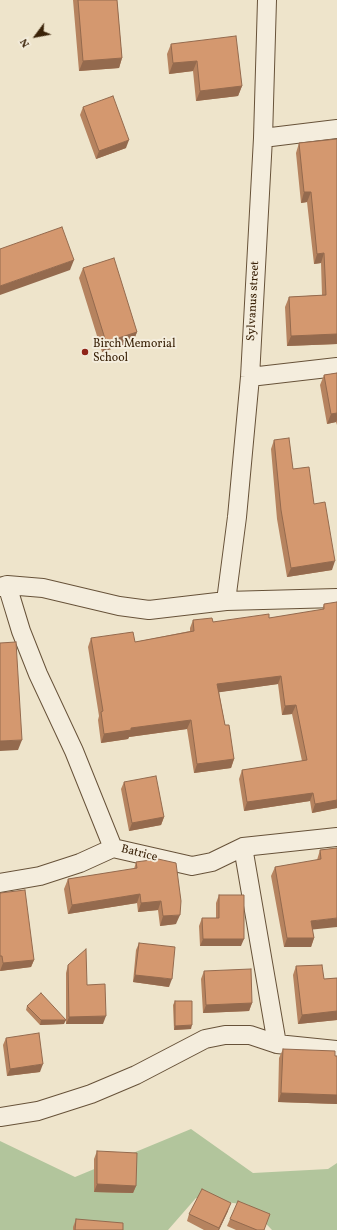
<!DOCTYPE html>
<html>
<head>
<meta charset="utf-8">
<style>
  body { margin:0 }
  #map { position:relative; width:337px; height:1230px; overflow:hidden; background:#eee4cb; font-family:Vollkorn,serif }
  canvas { display:block }
  .north { position:absolute; left:16px; top:16px; width:40px; height:40px; -webkit-text-stroke:3px #f4eddd; paint-order:stroke; rotate:238deg; font-size:11px; font-weight:700; line-height:16px; text-align:center; color:#3a2208 }
  .north::after { content:''; display:block; margin:auto; width:14px; height:18px; background:#3a2208; clip-path:polygon(50% 0,100% 100%,50% 72%,0 100%) }
</style>
</head>
<body>
<div id="map">
<canvas width="337" height="1230"></canvas>
<div class="north">N</div>
</div>
<script>
const ctx = document.querySelector('canvas').getContext('2d');
ctx.lineJoin = 'round';
function paint(path, color) { ctx.fillStyle = color; ctx.fill(path, 'evenodd'); }
const poly = rows => new Path2D(rows.map(r => 'M' + r).join(''));
function strokePath(path, color, width, dash) { ctx.strokeStyle = color; ctx.lineWidth = width; ctx.lineCap = dash ? 'butt' : 'round'; ctx.setLineDash(dash || []); ctx.stroke(path); }
function label(font, color, halo, rows, align = 'center') {
  ctx.font = font + ' Vollkorn,serif'; ctx.lineWidth = 4; ctx.setLineDash([]); ctx.textBaseline = 'middle'; ctx.strokeStyle = halo; ctx.fillStyle = color; for (const [text, x, y, turn = 0] of rows) {
    ctx.save(); ctx.translate(x, y); ctx.rotate((+turn || 0) * Math.PI / 180); ctx.textAlign = isNaN(turn) ? turn : align; if (halo) ctx.strokeText(text, 0, 0); ctx.fillText(text, 0, 0); ctx.restore();
  }
}
paint(poly([
  [191,1129,253,1173,328,1169,337,1163,337,1230,272,1230,248,1205,196,1198,168,1230,0,1230,0,1141,75,1177]
]), '#b2c59c');
const minor = poly([
  [263,138,337,129],
  [250,377,337,367],
  [7,585,21,631,38,674,74,751,113,848],
  [0,587,7,585,43,588,119,606,149,610,226,601,337,598],
  [226,601,237,517,250,377,263,138,267,0],
  [243,847,277,1044],
  [113,848,192,866,212,862,243,847,337,837],
  [0,883,40,876,80,863,113,848],
  [0,1117,38,1111,91,1094,136,1075,205,1039,225,1035,250,1035,277,1044,337,1050]
]);
strokePath(minor, '#675239', 20);
strokePath(minor, '#f4eddd', 18);
paint(poly([
  [73,0,117,0,122,58,119,68,79,71],
  [171,44,242,86,238,96,196,101,193,71,169,74,167,54],
  [83,107,126,148,96,159,80,115],
  [337,139,337,344,287,346,285,307,289,297,322,295,321,263,314,264,307,202,301,203,296,153,299,143],
  [83,268,137,332,133,342,102,352,79,278],
  [337,373,337,425,336,422,327,424,320,385,324,375],
  [274,440,293,469,314,504,332,570,287,577,277,519,271,449],
  [324,604,337,808,312,813,310,801,244,811,239,779,242,770,302,761,292,714,282,715,278,684,219,692,225,725,234,759,231,768,194,773,187,729,129,737,128,739,101,743,98,720,99,716,88,647,91,638,135,642,190,631,190,628,193,620,213,622,269,618,322,610],
  [124,782,164,817,161,825,129,831,121,789],
  [337,848,312,929,314,938,311,947,284,947,271,876,275,867,317,860,320,850],
  [136,862,176,924,160,926,158,910,138,912,137,903,68,914,64,889,68,879,134,869],
  [0,893,34,960,31,967,0,971],
  [219,895,241,946,200,946,199,926,202,918,216,918,216,903],
  [139,943,169,987,133,982,136,950],
  [68,965,87,985,103,1024,66,1024,66,973],
  [296,966,324,979,337,978,337,1020,298,1024,293,975],
  [204,971,252,1003,249,1011,203,1013,201,979],
  [175,1001,191,1029,174,1030,173,1005],
  [27,1006,64,1024,40,1025,26,1010],
  [6,1038,40,1072,7,1076,3,1045],
  [283,1049,337,1056,337,1104,278,1102,279,1058],
  [97,1151,136,1186,133,1193,94,1192,94,1159],
  [228,1211,219,1230,204,1230,187,1221,189,1214],
  [76,1219,123,1230,73,1230,73,1227],
  [230,1219,264,1230,236,1230,227,1226]
]), '#b6835f');
paint(poly([
  [122,58,119,68,79,71,83,61],
  [197,61,193,71,169,74,173,63],
  [242,86,238,96,196,101,200,91],
  [129,140,126,148,96,159,99,151],
  [304,192,311,192,307,202,301,203],
  [324,253,321,263,314,264,317,254],
  [74,260,70,270,0,295,0,286],
  [137,332,133,342,102,352,106,342],
  [337,334,337,344,287,346,291,336],
  [337,413,337,420,336,422,327,424,331,414],
  [335,561,332,570,287,577,291,568],
  [281,676,278,684,214,693,217,684],
  [296,705,292,714,282,715,285,706],
  [191,720,187,729,129,737,128,739,101,743,104,734,131,728],
  [22,740,18,750,0,751,0,741],
  [234,759,231,768,194,773,197,764],
  [313,793,310,801,244,811,247,802],
  [337,800,337,808,312,813,315,804],
  [164,817,161,825,129,831,132,823],
  [140,894,137,903,68,914,72,905],
  [161,901,158,910,138,912,141,903],
  [180,915,176,924,160,926,163,916],
  [337,918,337,927,308,930,311,921],
  [287,938,314,938,311,947,284,947],
  [203,939,244,939,241,946,200,946],
  [34,960,31,967,0,971,3,963],
  [135,975,172,979,169,987,133,982],
  [252,1003,249,1011,203,1013,206,1005],
  [337,1011,337,1020,298,1024,302,1015],
  [106,1016,103,1024,66,1024,69,1017],
  [41,1020,66,1020,64,1024,40,1025],
  [192,1025,191,1029,174,1030,175,1026],
  [43,1064,40,1072,7,1076,10,1069],
  [281,1093,337,1095,337,1104,278,1102],
  [97,1184,136,1186,133,1193,94,1192],
  [231,1203,228,1211,219,1230,218,1230]
]), '#946a4e');
const building = poly([
  [78,0,117,0,122,58,83,61,78,0],
  [236,36,242,86,200,91,197,61,173,63,171,44,236,36],
  [113,96,129,140,99,151,83,107,113,96],
  [337,139,337,334,291,336,289,297,326,295,324,253,317,254,311,192,304,192,299,143,337,139],
  [62,227,74,260,0,286,0,249,62,227],
  [114,258,137,332,106,342,83,268,114,258],
  [337,373,337,413,331,414,324,375,337,373],
  [289,438,293,469,309,467,314,504,325,502,335,561,291,568,281,510,274,440,289,438],
  [337,602,337,800,315,804,313,793,247,802,242,770,307,760,296,705,285,706,281,676,217,684,225,725,229,725,234,759,197,764,191,720,131,728,131,730,104,734,101,712,103,711,91,638,133,632,135,642,194,631,193,620,212,618,213,622,269,614,269,618,324,609,324,604,337,602],
  [16,642,22,740,0,741,0,643,16,642],
  [156,776,164,817,132,823,124,782,156,776],
  [337,848,337,918,311,921,314,938,287,938,275,867,321,859,320,850,337,848],
  [158,859,176,863,181,901,180,915,163,916,161,901,141,903,140,894,72,905,68,879,137,868,136,862,158,859],
  [25,890,34,960,3,963,2,956,0,956,0,893,25,890],
  [219,895,244,895,244,939,203,939,202,918,219,918,219,895],
  [139,943,175,947,172,979,135,975,139,943],
  [86,949,87,985,105,984,106,1016,69,1017,68,965,86,949],
  [322,965,324,979,337,978,337,1011,302,1015,296,966,322,965],
  [251,969,252,1003,206,1005,204,971,251,969],
  [41,993,66,1020,41,1020,27,1006,41,993],
  [175,1001,192,1001,192,1025,175,1026,175,1001],
  [39,1033,43,1064,10,1069,6,1038,39,1033],
  [283,1049,335,1051,335,1056,337,1056,337,1095,281,1093,283,1049],
  [97,1151,137,1153,136,1186,97,1184,97,1151],
  [202,1189,231,1203,219,1228,189,1214,202,1189],
  [238,1201,270,1214,264,1230,257,1230,230,1219,238,1201],
  [76,1219,123,1223,123,1230,75,1230,76,1219]
]);
paint(building, '#d4986f');
strokePath(building, '#946a4e', 1);
for (const [x, y, r, color] of [
  [85,352,4,"#8f2418"]
]) { const dot = new Path2D(); dot.arc(x, y, r, 0, 2 * Math.PI); ctx.fillStyle = color; ctx.fill(dot); strokePath(dot, '#f4eddd', 1.5); }
label('12px', '#3a2208', '#f4eddd', [
  ["Sylvanus street",254,301,-87],
  ["Batrice",139,854,14]
]);
label('12px', '#3a2208', '#f4eddd', [
  ["Birch Memorial",93,345],
  ["School",93,359]
], 'left');
</script>
</body>
</html>
